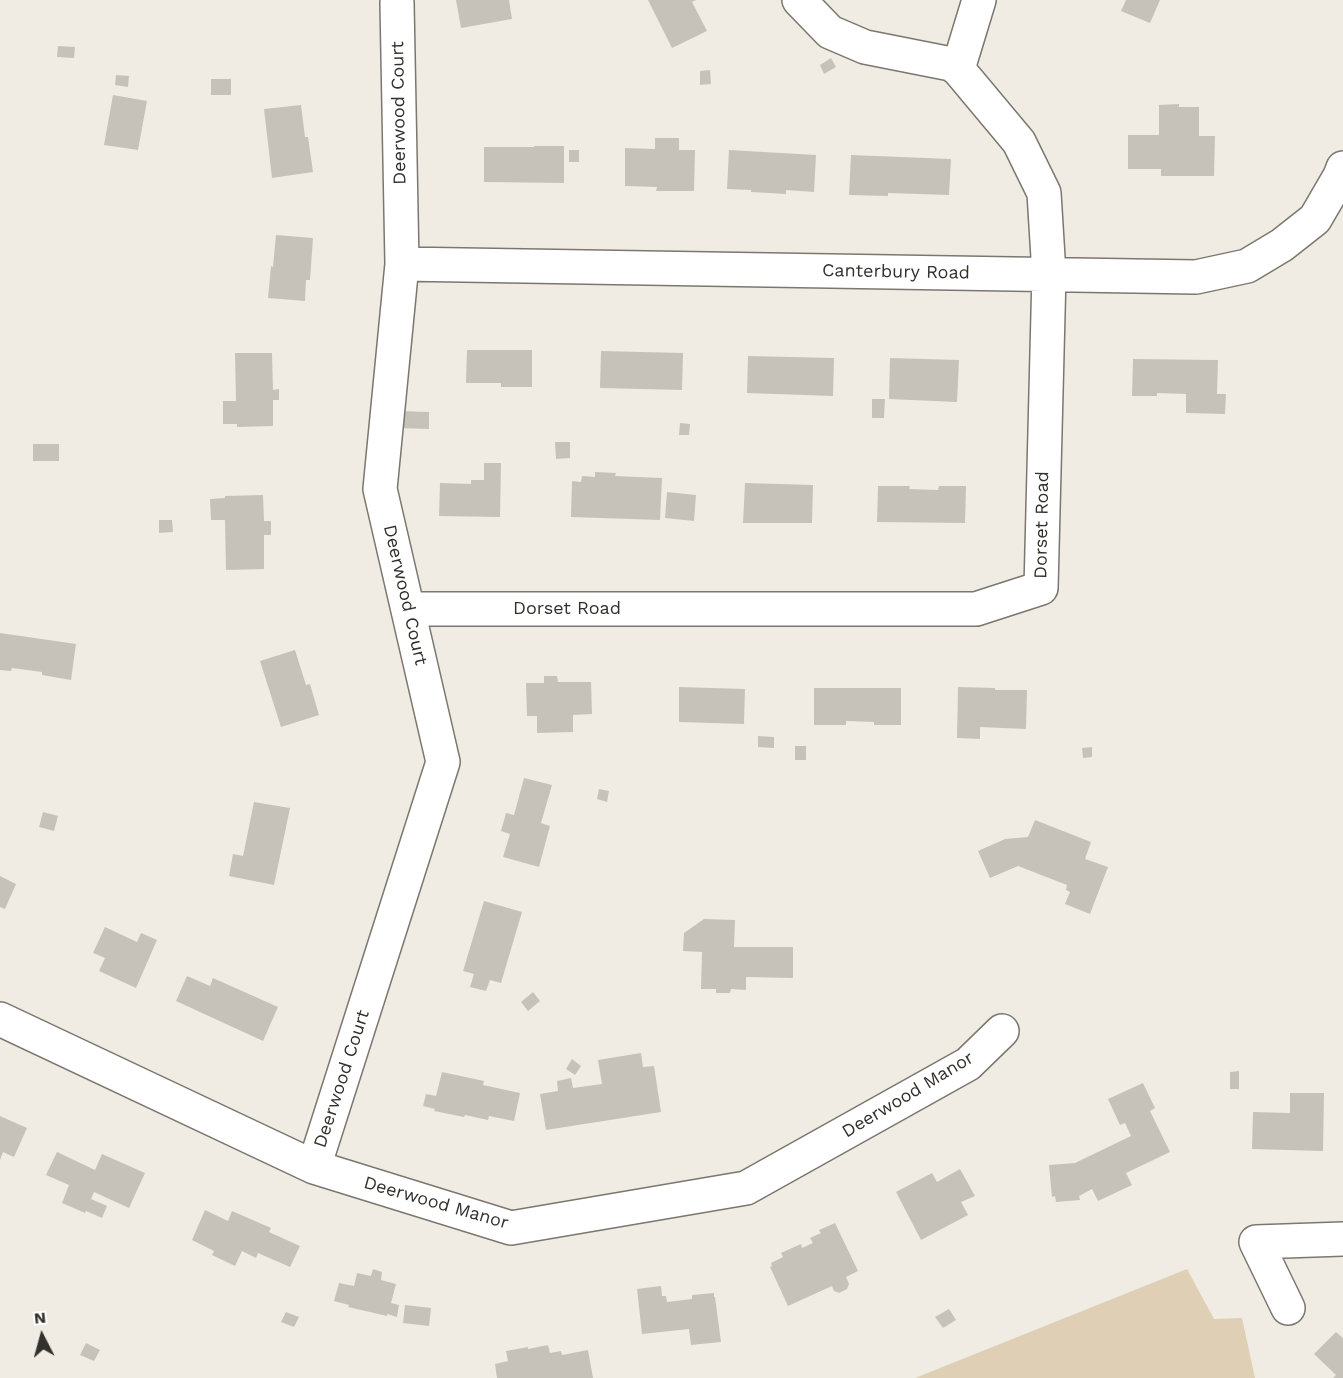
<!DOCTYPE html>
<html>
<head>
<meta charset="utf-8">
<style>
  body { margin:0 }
  #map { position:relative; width:1343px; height:1378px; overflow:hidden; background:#f1ece3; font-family:"Work Sans",sans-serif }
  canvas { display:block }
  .north { position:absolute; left:12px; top:1306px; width:60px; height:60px; -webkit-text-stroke:4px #fff; paint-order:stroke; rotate:354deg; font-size:16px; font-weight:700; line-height:24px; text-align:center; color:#32302c }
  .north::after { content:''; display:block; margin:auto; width:21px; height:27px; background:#32302c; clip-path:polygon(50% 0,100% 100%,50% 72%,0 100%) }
</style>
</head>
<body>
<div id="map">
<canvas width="1343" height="1378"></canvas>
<div class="north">N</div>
</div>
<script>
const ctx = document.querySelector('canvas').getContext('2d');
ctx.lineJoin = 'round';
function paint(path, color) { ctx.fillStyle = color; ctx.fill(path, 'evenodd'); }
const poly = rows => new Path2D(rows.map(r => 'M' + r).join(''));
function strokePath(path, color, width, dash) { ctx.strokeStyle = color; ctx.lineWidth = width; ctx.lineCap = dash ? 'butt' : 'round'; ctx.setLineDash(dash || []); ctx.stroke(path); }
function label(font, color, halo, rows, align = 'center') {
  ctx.font = font + ' "Work Sans",sans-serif'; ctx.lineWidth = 4.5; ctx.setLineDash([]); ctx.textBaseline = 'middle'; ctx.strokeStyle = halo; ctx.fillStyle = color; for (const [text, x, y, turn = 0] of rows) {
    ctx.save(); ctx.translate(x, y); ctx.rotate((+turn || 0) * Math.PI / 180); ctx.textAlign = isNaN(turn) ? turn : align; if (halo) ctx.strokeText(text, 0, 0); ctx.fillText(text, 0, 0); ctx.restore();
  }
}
paint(poly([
  [1187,1269,1214,1319,1242,1318,1255,1378,915,1378]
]), '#dfd0b5');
paint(poly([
  [456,0,509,0,512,19,461,28],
  [648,0,696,0,692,2,707,31,672,48],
  [1126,0,1160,0,1150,23,1121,11],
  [58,46,75,47,74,58,57,57],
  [831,58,836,67,824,74,820,65],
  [710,70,711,84,700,85,700,71],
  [116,75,129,76,128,87,115,85],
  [211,79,231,79,231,95,211,95],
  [113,95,147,101,138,150,104,145],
  [1179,104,1179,107,1199,107,1199,136,1215,136,1214,176,1161,176,1161,169,1128,169,1128,135,1159,135,1159,105],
  [301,105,305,137,308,137,313,172,272,178,264,109],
  [655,138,679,138,679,150,695,150,694,191,656,191,657,187,625,186,625,148,655,149],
  [534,146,564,146,564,183,484,182,484,147,534,147],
  [569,150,579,150,579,162,569,162],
  [729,150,816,155,814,192,786,190,786,194,751,192,751,190,727,189],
  [851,155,951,159,949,195,888,193,888,196,849,195],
  [276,235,313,238,310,280,306,280,305,301,268,298,271,266,273,267],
  [467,350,532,350,532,387,501,387,501,383,466,383],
  [601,351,683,353,682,390,600,388],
  [235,353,272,353,273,390,279,389,279,400,273,400,273,426,237,427,237,424,223,424,223,401,236,401],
  [748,356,834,358,833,396,747,393],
  [890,358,959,360,957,402,889,399],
  [1133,359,1218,360,1217,394,1226,394,1225,414,1186,413,1186,394,1157,393,1157,396,1132,396],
  [872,399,885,399,884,418,872,418],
  [399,411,429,412,429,429,398,428],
  [680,423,690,424,689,435,679,435],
  [555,442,570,442,570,458,556,459],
  [33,444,59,444,59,461,33,461],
  [484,463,501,463,500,517,439,516,440,483,471,484,471,480,484,480],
  [595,472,616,473,615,476,662,478,660,520,571,517,572,481,581,482,582,476,595,477],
  [745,483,813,485,812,523,743,523],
  [878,486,910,486,909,489,938,490,939,486,966,486,965,523,877,522],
  [667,492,696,495,694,521,665,518],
  [263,495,264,521,271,521,271,535,264,535,264,569,226,570,225,520,211,520,210,499,225,498,225,496],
  [159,520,172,520,173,532,159,533],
  [0,633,76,644,71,680,42,675,42,672,12,668,11,671,0,670],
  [295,650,306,685,310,684,319,715,281,727,260,661],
  [544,676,557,676,558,682,591,682,592,714,573,715,573,732,537,733,537,716,527,716,526,683,544,683],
  [679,687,745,689,744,724,679,722],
  [958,687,995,688,995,690,1027,690,1026,729,980,727,980,739,957,738],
  [814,688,901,688,901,725,874,725,874,722,846,721,846,725,814,725],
  [758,736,774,737,774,748,758,747],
  [795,746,806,746,806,760,795,760],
  [1092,747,1092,757,1083,758,1082,748],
  [524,778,552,785,541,823,550,826,539,867,503,857,510,834,501,831,506,813,514,815],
  [599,789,609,791,607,802,597,799],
  [254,802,290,808,274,885,229,876,233,854,243,856],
  [43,812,58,816,54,831,39,827],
  [1035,820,1091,842,1085,859,1108,867,1090,914,1065,904,1070,892,1066,890,1067,885,1018,866,990,878,978,851,1005,839,1028,837],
  [0,876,16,884,5,909,0,907],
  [484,901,522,912,501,983,490,980,486,991,470,987,474,974,463,971],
  [704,919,735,920,734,947,793,947,793,978,746,977,746,990,731,989,730,993,716,993,716,989,701,989,702,952,683,951,684,933],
  [105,927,137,942,141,933,157,940,136,988,99,971,105,958,93,953],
  [187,976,210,986,213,978,278,1007,263,1041,176,1001],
  [533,992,540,1001,528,1011,521,1002],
  [641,1053,643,1067,654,1066,661,1112,546,1130,540,1094,558,1091,557,1081,571,1078,573,1088,602,1084,598,1060],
  [572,1059,581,1066,575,1075,566,1069],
  [1239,1071,1239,1089,1230,1089,1230,1072],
  [442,1072,484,1081,483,1085,520,1093,514,1121,489,1116,488,1120,465,1115,464,1117,434,1111,435,1109,423,1106,426,1094,436,1096],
  [1143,1083,1155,1108,1150,1111,1170,1152,1126,1173,1132,1185,1098,1201,1092,1189,1079,1196,1080,1200,1056,1202,1055,1196,1052,1197,1049,1165,1075,1163,1131,1136,1125,1123,1120,1125,1108,1099],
  [1290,1093,1324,1093,1323,1151,1252,1149,1253,1112,1290,1113],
  [0,1116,27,1128,14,1157,3,1152,0,1160],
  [57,1152,95,1170,102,1154,145,1173,129,1208,94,1192,91,1199,107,1206,102,1218,86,1211,85,1213,62,1203,69,1185,46,1175],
  [960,1169,975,1196,961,1202,968,1215,921,1240,896,1192,932,1173,937,1182],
  [205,1210,228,1221,232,1211,271,1228,269,1232,300,1246,290,1267,258,1253,256,1258,242,1251,235,1266,212,1255,214,1251,192,1240],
  [835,1223,858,1271,846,1277,849,1284,847,1289,839,1293,834,1291,832,1286,788,1306,770,1267,772,1266,771,1263,783,1257,781,1253,801,1244,802,1248,813,1243,810,1238,821,1233,819,1230],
  [373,1269,382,1272,381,1280,396,1284,391,1303,399,1305,397,1317,387,1314,387,1316,348,1307,349,1305,334,1301,339,1283,354,1286,357,1273,371,1276],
  [661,1286,662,1296,666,1296,667,1302,692,1299,692,1295,714,1293,714,1297,715,1297,721,1342,691,1345,689,1329,642,1334,637,1289],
  [405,1305,431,1308,429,1326,403,1323],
  [949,1309,956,1320,943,1328,935,1317],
  [286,1312,299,1317,294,1327,281,1322],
  [1336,1332,1343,1338,1343,1378,1333,1378,1336,1375,1314,1354],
  [86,1343,100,1350,94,1361,80,1355],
  [548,1345,550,1353,561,1351,562,1355,588,1350,593,1378,497,1378,495,1364,508,1361,506,1351,528,1347,528,1349]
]), '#c7c2b9');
const minor = poly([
  [958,69,979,0],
  [402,264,1196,277,1247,266,1282,245,1315,219,1340,176,1343,168],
  [408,609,976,609,1041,588,1049,274,1044,193,1019,142,958,69,951,64,865,47,830,32,799,0],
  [0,1019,314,1167,511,1228,746,1188,968,1064,1002,1031],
  [314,1167,443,762,380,489,402,264,397,3],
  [1288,1308,1256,1242,1343,1239]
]);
strokePath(minor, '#7b776f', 36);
strokePath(minor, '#fff', 33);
label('18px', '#32302c', '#fff', [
  ["Deerwood Court",399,113,-91],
  ["Canterbury Road",896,272,1],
  ["Dorset Road",1042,525,-89],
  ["Deerwood Court",405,595,77],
  ["Dorset Road",567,609],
  ["Deerwood Court",342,1079,-72],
  ["Deerwood Manor",908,1095,-31],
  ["Deerwood Manor",436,1203,16]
]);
</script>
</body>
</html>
